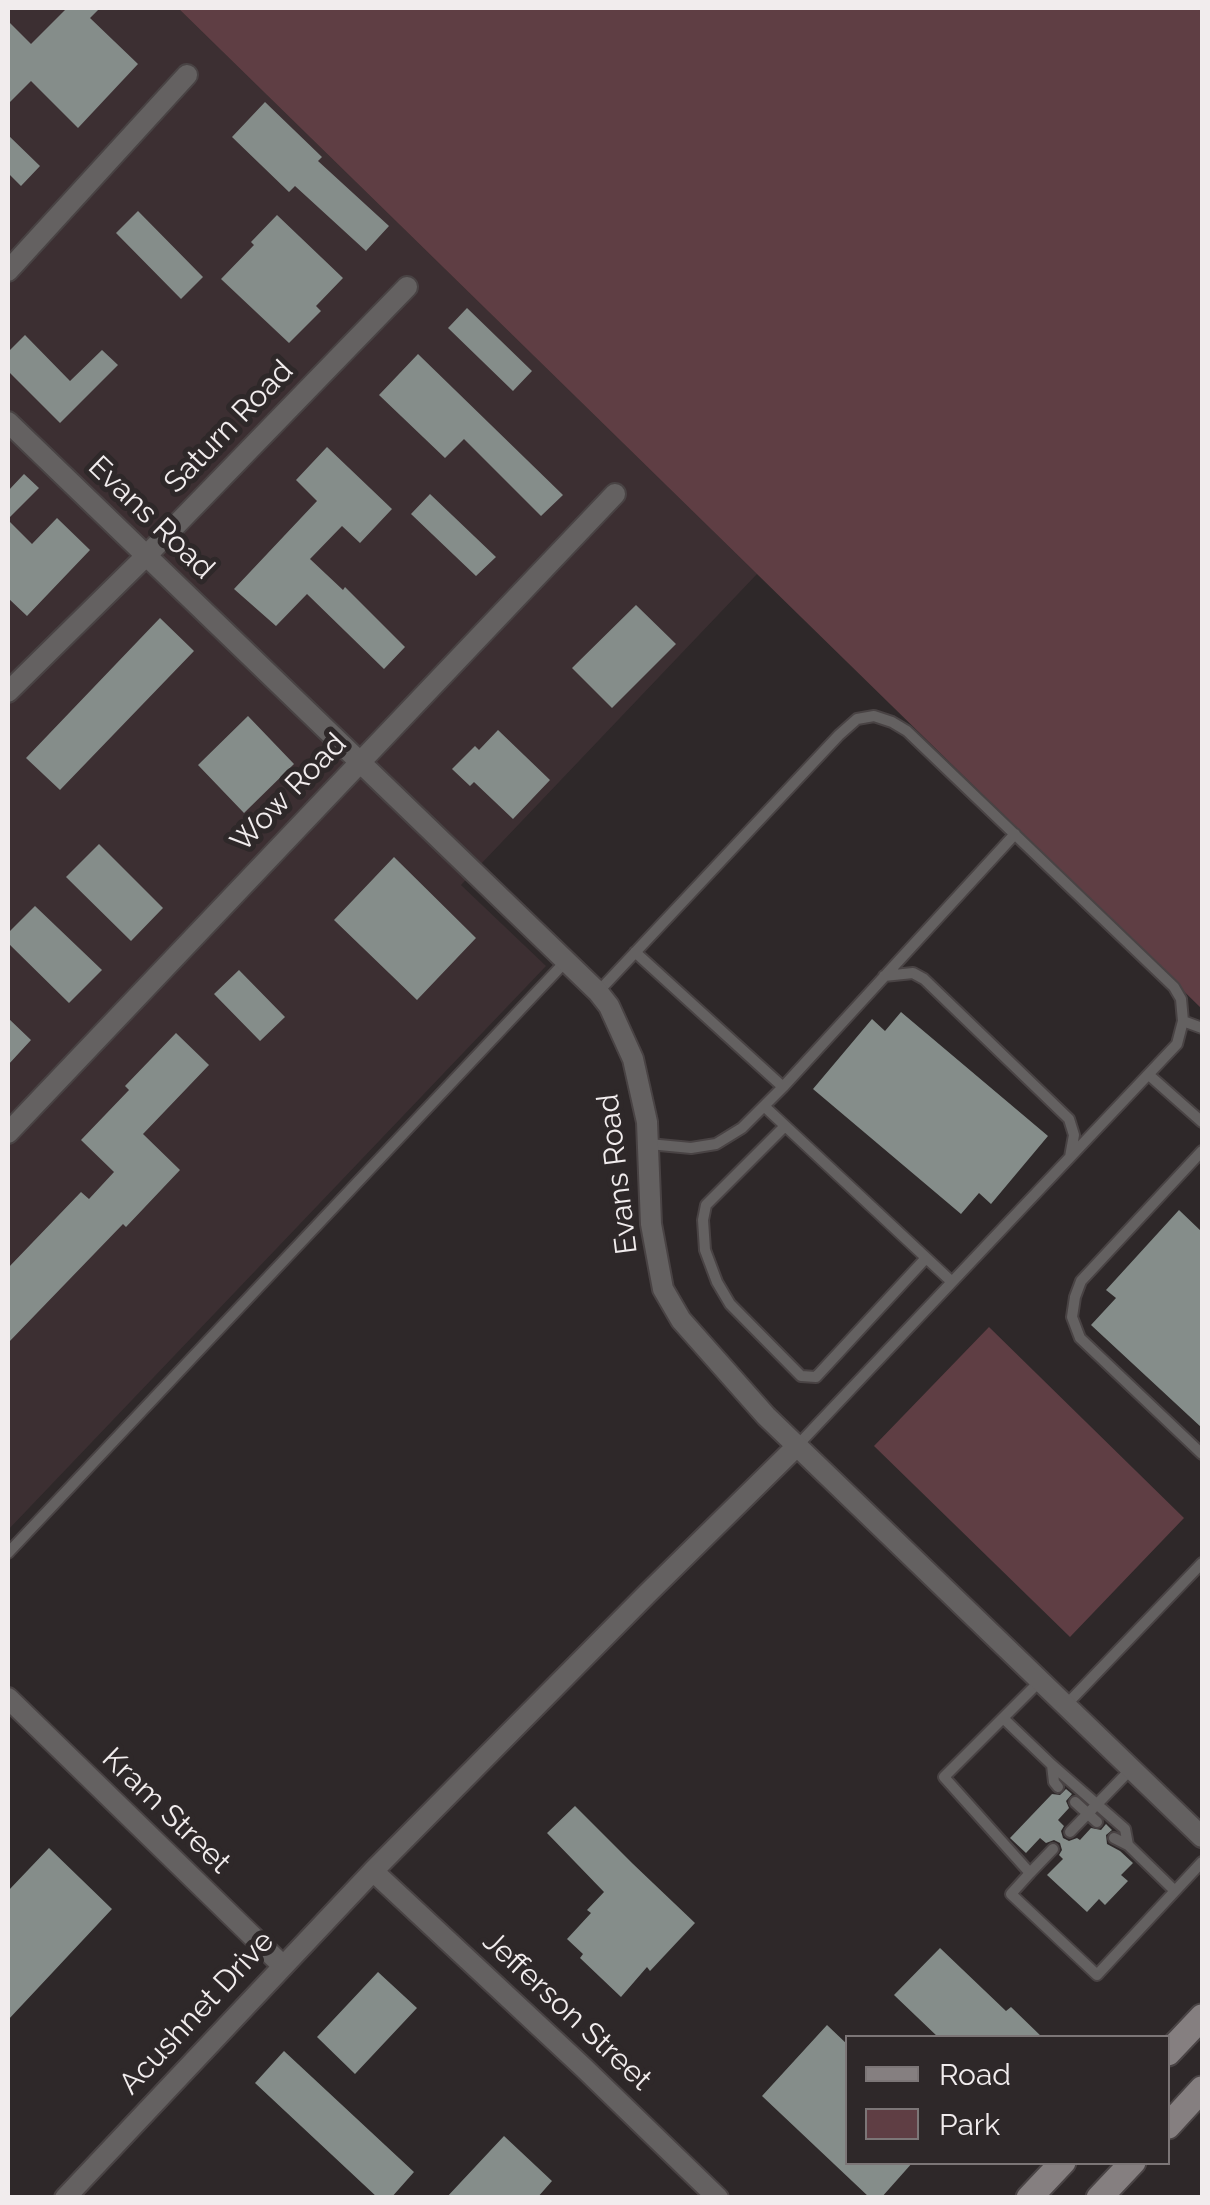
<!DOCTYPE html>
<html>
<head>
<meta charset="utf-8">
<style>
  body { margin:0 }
  #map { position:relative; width:1210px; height:2205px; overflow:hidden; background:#2e2829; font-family:Raleway,sans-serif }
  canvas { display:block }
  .frame { position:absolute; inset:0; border:10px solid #f1eced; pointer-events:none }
  .legend { position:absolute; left:845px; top:2035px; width:325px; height:130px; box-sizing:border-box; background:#2e2829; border:2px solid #7c7677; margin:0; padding:12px 18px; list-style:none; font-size:30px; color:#f1eced }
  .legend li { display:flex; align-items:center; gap:20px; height:50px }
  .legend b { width:50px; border:2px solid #7c7677 }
</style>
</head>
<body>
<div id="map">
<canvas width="1210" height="2205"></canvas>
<div class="frame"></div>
<ul class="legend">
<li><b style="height:12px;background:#857f80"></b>Road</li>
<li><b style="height:28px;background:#5f3e44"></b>Park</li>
</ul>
</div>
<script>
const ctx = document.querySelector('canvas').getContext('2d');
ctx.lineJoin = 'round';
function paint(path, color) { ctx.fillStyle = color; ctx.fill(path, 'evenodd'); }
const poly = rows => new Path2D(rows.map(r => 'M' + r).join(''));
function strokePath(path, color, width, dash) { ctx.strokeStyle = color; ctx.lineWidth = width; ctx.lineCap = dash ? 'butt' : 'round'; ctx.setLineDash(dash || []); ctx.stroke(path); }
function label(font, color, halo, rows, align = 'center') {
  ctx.font = font + ' Raleway,sans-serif'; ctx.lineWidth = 10; ctx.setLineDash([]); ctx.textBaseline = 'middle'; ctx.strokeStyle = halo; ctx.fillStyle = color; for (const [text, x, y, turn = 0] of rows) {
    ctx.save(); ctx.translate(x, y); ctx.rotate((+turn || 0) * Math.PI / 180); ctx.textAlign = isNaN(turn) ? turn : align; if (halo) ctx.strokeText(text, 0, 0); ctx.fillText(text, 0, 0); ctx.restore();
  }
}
paint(poly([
  [8,8,178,8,757,574,461,885,546,966,8,1530]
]), '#3c2f32');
paint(poly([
  [178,8,1202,8,1202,1009,757,574],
  [989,1327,1184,1518,1070,1637,874,1446]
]), '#5f3e44');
paint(poly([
  [67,8,100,8,90,18,138,64,78,128,31,81,8,104,8,21,31,44],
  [265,102,322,157,318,161,389,226,366,251,295,186,289,192,232,137],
  [8,135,40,166,21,186,8,173],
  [138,211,203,277,181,299,116,233],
  [277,215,343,278,316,306,321,311,289,343,221,279,254,245,251,242],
  [467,308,532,371,513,391,448,328],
  [25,335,70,381,102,350,118,365,60,423,8,371,8,352],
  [418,354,563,495,541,516,464,439,445,458,379,395],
  [327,447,392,509,360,543,342,526,310,559,343,590,345,587,405,647,384,669,307,594,276,626,234,589,317,501,296,480],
  [24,474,39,488,8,519,8,491],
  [430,494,496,557,476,576,411,514],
  [57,518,90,550,27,616,8,598,8,520,32,544],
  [636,605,676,644,612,708,572,668],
  [160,618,194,651,60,790,26,758],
  [248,716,294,764,244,813,198,765],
  [498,730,550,780,513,819,474,782,470,786,452,769,475,746,479,750],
  [99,844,163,908,131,941,66,877],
  [394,857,476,938,417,1000,334,920],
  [35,906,102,970,69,1003,8,943,8,933],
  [239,970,285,1017,260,1041,214,994],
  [901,1012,1048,1136,991,1204,979,1193,961,1214,813,1089,872,1019,885,1031],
  [8,1018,31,1040,8,1065],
  [176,1033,209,1065,143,1134,180,1170,126,1227,123,1224,8,1343,8,1268,81,1192,89,1199,114,1172,81,1140,129,1090,125,1086],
  [1179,1210,1202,1232,1202,1428,1091,1325,1116,1298,1106,1290],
  [1066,1789,1072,1794,1066,1801,1069,1808,1058,1820,1064,1826,1061,1831,1063,1838,1069,1841,1077,1838,1080,1840,1091,1828,1101,1830,1106,1824,1112,1830,1106,1835,1107,1844,1120,1851,1133,1863,1121,1875,1128,1881,1105,1905,1099,1899,1087,1912,1047,1875,1063,1859,1059,1855,1062,1850,1060,1843,1054,1840,1046,1843,1040,1838,1026,1853,1010,1838,1052,1794,1060,1795],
  [575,1806,632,1863,695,1923,650,1971,647,1967,621,1997,580,1958,583,1954,567,1939,591,1913,587,1910,604,1892,547,1833],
  [49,1848,112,1909,8,2020,8,1891],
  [940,1948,1006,2011,1011,2007,1043,2038,939,2038,894,1995],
  [378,1972,417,2008,355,2074,317,2037],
  [827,2025,848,2045,848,2162,913,2162,881,2198,870,2198,762,2096],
  [284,2051,414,2172,391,2198,378,2198,255,2083],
  [504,2136,552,2181,537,2198,446,2198]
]), '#858d8a');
const service = poly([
  [635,952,783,1087],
  [884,976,913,973,924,979,1069,1119,1074,1135,1070,1157],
  [598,992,839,735,857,719,874,716,892,722,907,731,1174,987,1181,999,1183,1021,1177,1044,797,1446],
  [1183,1021,1202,1028],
  [1149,1075,1202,1122],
  [764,1106,952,1282],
  [785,1126,706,1205,703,1220,705,1250,717,1282,730,1304,801,1376,816,1377,926,1258],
  [649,1144,691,1148,716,1144,742,1128,783,1087,1015,834],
  [1202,1151,1081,1281,1075,1297,1072,1317,1080,1338,1202,1454],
  [8,1553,566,961],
  [1040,1681,944,1777,1030,1873,1053,1849],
  [1067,1704,1202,1563],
  [1003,1718,1052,1765],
  [1058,1787,1054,1782,1052,1765,1125,1829,1128,1845,1175,1891],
  [1075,1802,1097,1822],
  [1070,1832,1132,1768],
  [1114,1838,1128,1845],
  [1030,1873,1011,1894,1097,1975,1202,1862]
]);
const minor = poly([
  [8,271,187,75],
  [8,422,598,992,609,1006,633,1059,647,1122,651,1224,663,1289,681,1320,766,1416,1202,1837],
  [8,692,146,556,407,287],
  [8,1133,615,494],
  [8,1698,283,1966],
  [373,1871,584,2068,718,2198],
  [65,2198,373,1871,647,1594,797,1446]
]);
const secondary = poly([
  [1168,2053,1202,2017],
  [1168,2126,1202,2089],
  [1029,2198,1063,2162],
  [1099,2198,1133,2162]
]);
strokePath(service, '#494344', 14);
strokePath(minor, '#494344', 24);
strokePath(secondary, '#494344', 29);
strokePath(service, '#646161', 10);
strokePath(minor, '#646161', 20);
strokePath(secondary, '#857f80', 25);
label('30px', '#f1eced', '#2e2829', [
  ["Saturn Road",229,427,-46],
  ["Evans Road",151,518,44],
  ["Wow Road",289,793,-46],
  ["Evans Road",618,1174,-97],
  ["Kram Street",166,1811,44],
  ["Jefferson Street",567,2011,43],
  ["Acushnet Drive",197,2013,-47]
]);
</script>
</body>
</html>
